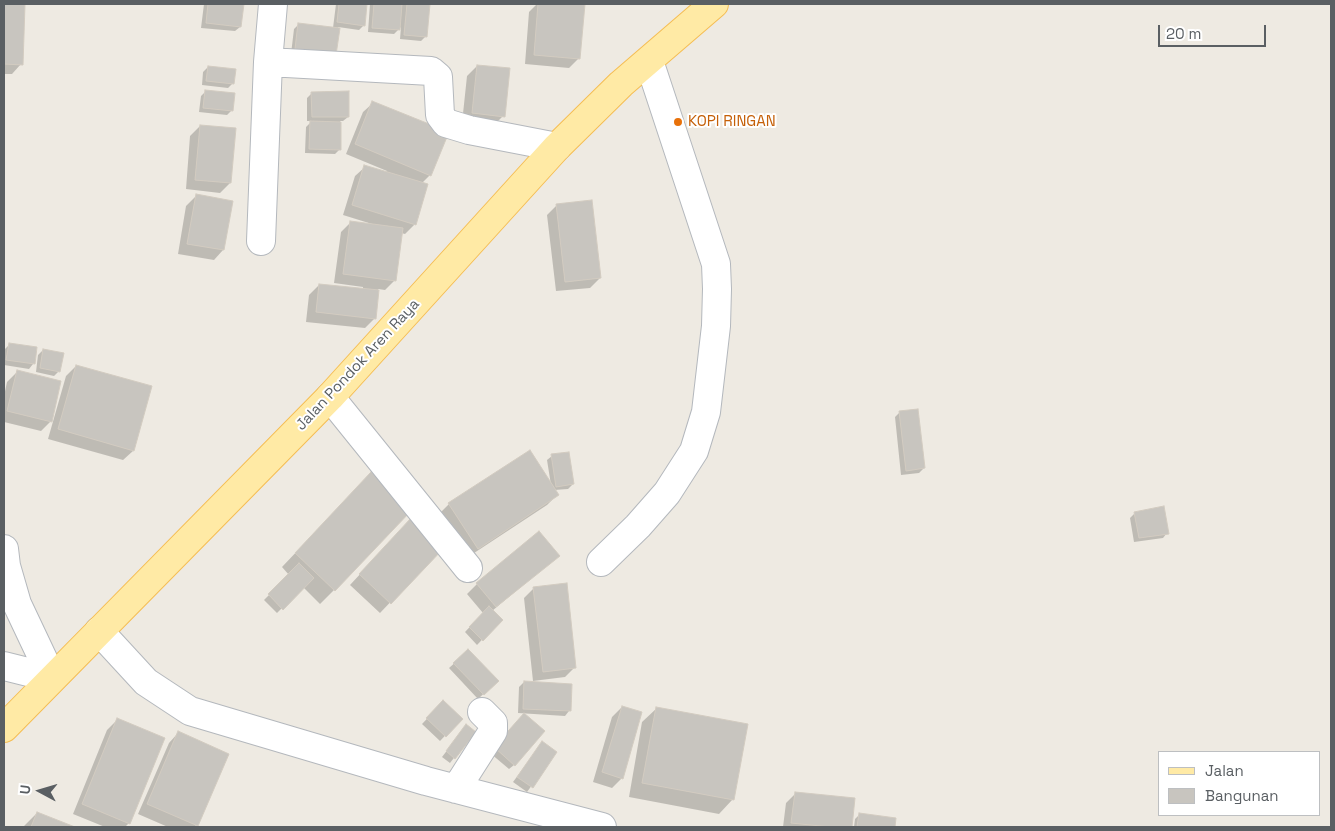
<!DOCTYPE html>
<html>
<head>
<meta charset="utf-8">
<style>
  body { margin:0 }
  #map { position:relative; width:1335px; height:831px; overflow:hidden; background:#eeeae2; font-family:"Space Grotesk",sans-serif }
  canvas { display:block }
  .frame { position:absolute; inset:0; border:5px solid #5a5f63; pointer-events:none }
  .legend { position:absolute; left:1158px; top:751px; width:162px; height:65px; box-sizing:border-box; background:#fff; border:1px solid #bdbfc1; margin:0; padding:6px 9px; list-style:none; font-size:15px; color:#5a5f63 }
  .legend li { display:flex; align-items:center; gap:10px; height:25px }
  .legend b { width:25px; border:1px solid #bdbfc1 }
  .north { position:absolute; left:15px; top:766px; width:50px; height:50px; -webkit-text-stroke:4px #fff; paint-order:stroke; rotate:276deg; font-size:14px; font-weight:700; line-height:20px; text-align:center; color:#5a5f63 }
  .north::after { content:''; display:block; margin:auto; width:18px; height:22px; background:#5a5f63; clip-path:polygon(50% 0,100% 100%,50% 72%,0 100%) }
  .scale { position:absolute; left:1158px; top:25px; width:108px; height:22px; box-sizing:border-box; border:2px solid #5a5f63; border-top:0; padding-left:6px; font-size:15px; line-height:18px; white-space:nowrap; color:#5a5f63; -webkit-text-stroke:4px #fff; paint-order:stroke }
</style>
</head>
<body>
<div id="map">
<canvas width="1335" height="831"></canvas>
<div class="frame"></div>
<ul class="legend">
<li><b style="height:6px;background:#ffeaa5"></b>Jalan</li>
<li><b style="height:14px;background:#c8c5bf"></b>Bangunan</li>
</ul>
<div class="north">U</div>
<div class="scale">20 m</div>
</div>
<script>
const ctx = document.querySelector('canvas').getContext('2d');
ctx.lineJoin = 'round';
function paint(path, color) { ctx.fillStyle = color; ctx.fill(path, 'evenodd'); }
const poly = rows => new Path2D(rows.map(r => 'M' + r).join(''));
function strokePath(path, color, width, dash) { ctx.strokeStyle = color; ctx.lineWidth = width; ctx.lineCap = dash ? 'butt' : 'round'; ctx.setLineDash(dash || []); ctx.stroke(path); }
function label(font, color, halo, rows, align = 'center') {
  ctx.font = font + ' "Space Grotesk",sans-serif'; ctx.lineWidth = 4; ctx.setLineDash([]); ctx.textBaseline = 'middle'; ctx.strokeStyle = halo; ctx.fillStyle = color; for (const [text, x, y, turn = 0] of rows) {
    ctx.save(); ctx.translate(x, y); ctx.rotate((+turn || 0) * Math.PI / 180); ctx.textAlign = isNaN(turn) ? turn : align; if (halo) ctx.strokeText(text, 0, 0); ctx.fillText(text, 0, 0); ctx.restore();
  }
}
paint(poly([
  [4,4,24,4,21,64,12,74,4,74],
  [204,4,243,4,240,27,235,31,201,28],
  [336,4,366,4,364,25,359,30,338,27,335,54,291,54,294,29,299,24,333,28],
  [370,4,429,4,426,36,421,41,400,39,401,27,394,34,368,32],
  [537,4,583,5,579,58,569,68,525,64,529,12],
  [477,66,503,116,493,126,462,123,467,76],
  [208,67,233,83,228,88,202,85,203,72],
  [206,91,232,110,227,115,199,112,201,96],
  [312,93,348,117,343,121,340,121,340,149,335,154,305,153,306,127,312,121,307,121,307,98],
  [373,103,430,175,421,184,415,224,405,234,401,233,395,280,385,290,378,289,375,318,365,328,306,322,309,295,319,285,363,290,363,287,334,283,341,232,351,222,372,225,372,224,343,215,355,176,365,167,386,173,387,171,346,154,363,112],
  [200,126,230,183,220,193,186,189,190,136],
  [196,196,223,250,214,260,178,254,186,206],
  [557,205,600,278,590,288,556,291,547,215],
  [9,345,36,349,33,364,29,369,4,365,5,349],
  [43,350,59,371,54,376,36,372,38,355],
  [76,366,133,451,123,460,48,439,66,376],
  [17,372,51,421,41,431,4,422,4,396,7,382],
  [900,412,924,468,919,473,901,475,895,417],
  [552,456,573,484,568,489,554,490,557,495,547,505,468,557,440,513,449,504,551,485,547,460],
  [357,488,334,590,320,604,303,587,277,613,264,600,289,575,282,567],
  [1135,513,1167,533,1163,538,1134,542,1130,518],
  [401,530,441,549,380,613,350,585],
  [558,556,492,611,501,620,477,645,465,632,483,613,467,594,477,584],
  [534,588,575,667,565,677,533,681,524,598],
  [468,651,497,681,478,699,449,668],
  [524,682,569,711,565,716,518,713,519,687],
  [443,702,461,719,440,741,422,724],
  [622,707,622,778,612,788,593,782,612,717],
  [657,708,733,799,719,814,629,797,642,722],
  [519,719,514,765,509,769,490,753],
  [117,720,129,823,125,827,105,827,73,814,107,730],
  [462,731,474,732,450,763,442,757],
  [178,733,228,754,195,827,168,827,138,814,169,743],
  [542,743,556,752,527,792,513,782],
  [796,793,854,800,850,827,783,827,786,803],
  [37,813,72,827,23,827],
  [860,814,895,819,893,827,854,827,855,819]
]), '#0003');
const building = poly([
  [4,4,25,4,23,65,4,64,4,4],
  [208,4,244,4,241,27,206,23,208,4],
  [339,4,367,4,365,26,337,22,339,4],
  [374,4,402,4,400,30,372,28,374,4],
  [407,4,430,4,427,37,404,35,407,4],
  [538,4,585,4,580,59,534,55,538,4],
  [298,23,340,28,336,55,295,49,298,23],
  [477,65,510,68,505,117,472,113,477,65],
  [208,66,236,69,234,84,206,81,208,66],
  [205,90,235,93,233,111,203,108,205,90],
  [349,91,349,117,312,117,311,92,349,91],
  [372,101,449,132,431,176,355,144,372,101],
  [310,121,341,122,341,150,309,149,310,121],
  [200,125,236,128,231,183,195,180,200,125],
  [364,165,428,184,416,225,352,205,364,165],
  [196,194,233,201,224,250,187,244,196,194],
  [592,200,601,278,565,282,556,204,592,200],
  [350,221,403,228,396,281,343,274,350,221],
  [319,284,379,290,376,319,316,312,319,284],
  [9,343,37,347,35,364,6,360,9,343],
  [43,349,64,353,60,372,40,368,43,349],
  [76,365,152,386,134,451,58,429,76,365],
  [17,370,61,381,52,422,7,411,17,370],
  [918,409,925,468,906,471,899,411,918,409],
  [530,450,559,495,478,549,448,503,530,450],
  [569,452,574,484,556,487,551,454,569,452],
  [371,472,411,511,335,591,295,553,371,472],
  [1164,506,1169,534,1139,538,1134,512,1164,506],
  [411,518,443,549,391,604,359,574,411,518],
  [539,531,560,556,496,607,476,583,539,531],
  [299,563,314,578,283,610,268,594,299,563],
  [567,583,576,668,543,672,533,587,567,583],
  [489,606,503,620,483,641,469,627,489,606],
  [468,649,499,681,484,695,453,663,468,649],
  [524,681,572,684,571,711,523,709,524,681],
  [443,700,463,719,446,737,426,718,443,700],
  [622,706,642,712,623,779,602,772,622,706],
  [656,707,748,724,734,800,642,783,656,707],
  [524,713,545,731,515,766,494,747,524,713],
  [117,718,165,738,130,824,82,804,117,718],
  [466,724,476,732,455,759,446,751,466,724],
  [178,731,229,754,198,826,147,804,178,731],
  [542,741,557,752,533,788,517,777,542,741],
  [795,792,855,798,852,827,831,827,791,823,795,792],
  [37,812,75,827,31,827,37,812],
  [859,813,896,818,895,827,857,827,859,813]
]);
paint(building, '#c8c5bf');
strokePath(building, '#d2cbc0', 1);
const minor = poly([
  [268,62,273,4],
  [261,241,268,62,431,71,438,77,440,115,446,123,469,130,557,147],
  [330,397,468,568],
  [4,549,6,566,17,604,52,678],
  [601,562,638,526,667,493,694,451,706,412,716,326,717,289,716,264,649,61],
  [99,631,146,682,190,711,426,781,602,827],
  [4,666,52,678],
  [456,789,493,731,493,723,482,712]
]);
const major = poly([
  [4,728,330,397,557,147,621,84,714,4]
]);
strokePath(minor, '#b4b8bd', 30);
strokePath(major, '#f5bd53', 30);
strokePath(minor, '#fff', 28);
strokePath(major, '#ffeaa5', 28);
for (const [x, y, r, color] of [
  [678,122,5,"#e8710a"]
]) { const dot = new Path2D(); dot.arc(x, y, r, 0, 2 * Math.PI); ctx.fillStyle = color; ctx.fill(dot); strokePath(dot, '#fff', 2); }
label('15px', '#c56008', '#fff', [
  ["KOPI RINGAN",688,122]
], 'left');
label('15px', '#5a5f63', '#fff', [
  ["Jalan Pondok Aren Raya",358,365,-47]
]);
</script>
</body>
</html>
